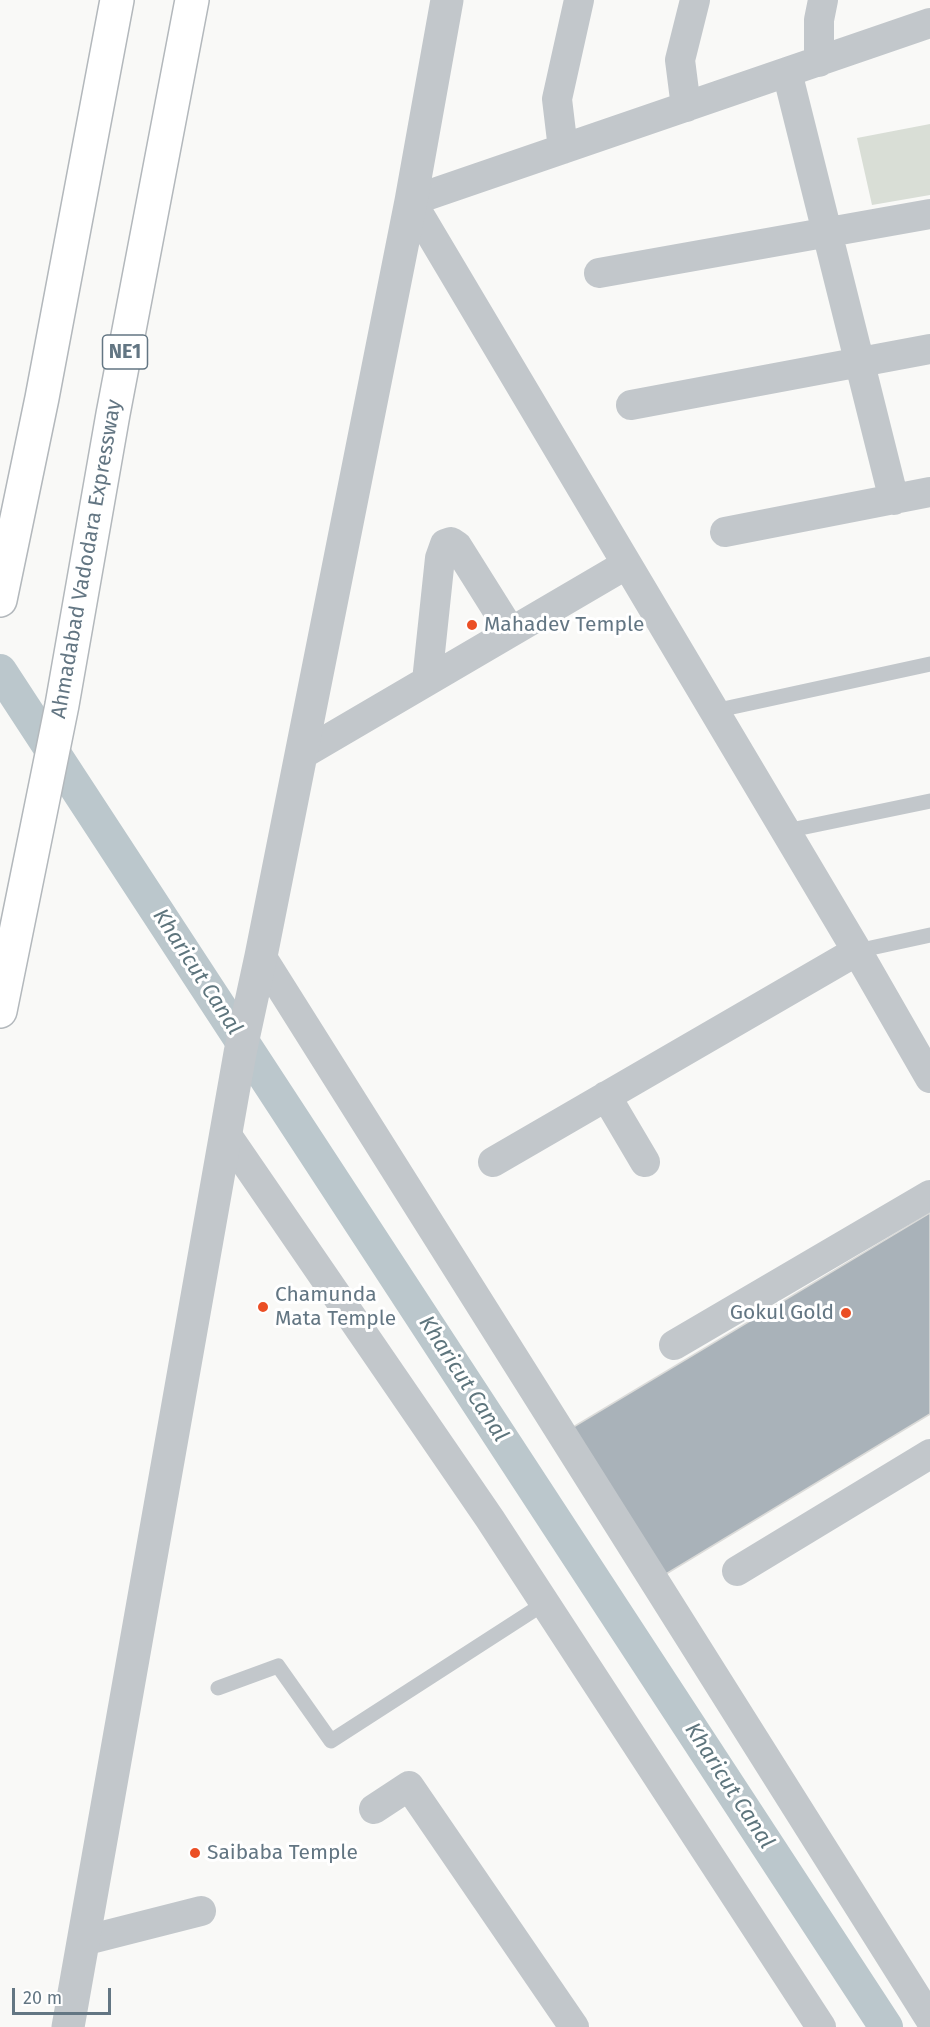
<!DOCTYPE html>
<html>
<head>
<meta charset="utf-8">
<style>
  body { margin:0 }
  #map { position:relative; width:930px; height:2027px; overflow:hidden; background:#f9f9f7; font-family:"Fira Sans",sans-serif }
  canvas { display:block }
  .scale { position:absolute; left:12px; top:1988px; width:99px; height:27px; box-sizing:border-box; border:3px solid #637683; border-top:0; padding-left:8px; font-size:18px; line-height:21px; white-space:nowrap; color:#637683; -webkit-text-stroke:4px #fff; paint-order:stroke }
</style>
</head>
<body>
<div id="map">
<canvas width="930" height="2027"></canvas>
<div class="scale">20 m</div>
</div>
<script>
const ctx = document.querySelector('canvas').getContext('2d');
ctx.lineJoin = 'round';
function paint(path, color) { ctx.fillStyle = color; ctx.fill(path, 'evenodd'); }
const poly = rows => new Path2D(rows.map(r => 'M' + r).join(''));
function strokePath(path, color, width, dash) { ctx.strokeStyle = color; ctx.lineWidth = width; ctx.lineCap = dash ? 'butt' : 'round'; ctx.setLineDash(dash || []); ctx.stroke(path); }
function label(font, color, halo, rows, align = 'center') {
  ctx.font = font + ' "Fira Sans",sans-serif'; ctx.lineWidth = 6; ctx.setLineDash([]); ctx.textBaseline = 'middle'; ctx.strokeStyle = halo; ctx.fillStyle = color; for (const [text, x, y, turn = 0] of rows) {
    ctx.save(); ctx.translate(x, y); ctx.rotate((+turn || 0) * Math.PI / 180); ctx.textAlign = isNaN(turn) ? turn : align; if (halo) ctx.strokeText(text, 0, 0); ctx.fillText(text, 0, 0); ctx.restore();
  }
}
paint(poly([
  [930,124,930,195,872,205,857,138]
]), '#d9ded6');
strokePath(poly([
  [0,671,886,2027]
]), '#bbc7cc', 34);
const building = poly([
  [930,1213,930,1414,666,1574,570,1429,930,1213]
]);
paint(building, '#a9b2b9');
strokePath(building, '#dbdbd9', 1.5);
const motorway = poly([
  [0,600,42,398,117,0],
  [0,1011,62,705,113,414,192,0]
]);
strokePath(motorway, '#b3b8bc', 36);
strokePath(poly([
  [714,711,930,664],
  [786,831,930,801],
  [857,951,930,935],
  [218,1688,278,1666,331,1741,545,1603]
]), '#c2c7cb', 15);
strokePath(poly([
  [930,23,411,201,857,951,930,1078],
  [819,62,819,20,823,0],
  [787,72,894,500],
  [686,107,680,60,695,0],
  [563,149,557,99,579,0],
  [599,273,930,214],
  [631,405,930,349],
  [725,532,930,492],
  [427,681,440,558,445,544,451,542,457,546,511,632],
  [301,755,627,564],
  [261,956,930,2019],
  [606,1096,645,1162],
  [226,1134,490,1519,821,2027],
  [493,1162,857,951],
  [674,1345,930,1195],
  [737,1571,930,1454],
  [374,1809,409,1786,574,2027],
  [83,1941,201,1911]
]), '#c2c7cb', 30);
strokePath(poly([
  [68,2027,240,1053,261,956,411,201,447,0]
]), '#c2c7cb', 33);
strokePath(motorway, '#fff', 33);
for (const [x, y, r, color] of [
  [472,625,6,"#eb4f25"],
  [263,1307,6,"#eb4f25"],
  [846,1313,6,"#eb4f25"],
  [195,1853,6,"#eb4f25"]
]) { const dot = new Path2D(); dot.arc(x, y, r, 0, 2 * Math.PI); ctx.fillStyle = color; ctx.fill(dot); strokePath(dot, '#fff', 2); }
for (const [x, y, w] of [
  [125,352,45]
]) { const box = new Path2D(); box.roundRect(x - w / 2, y - 17, w, 34, 4.5); ctx.fillStyle = '#fff'; ctx.fill(box); strokePath(box, '#637683', 1.5); }
label('bold 20px', '#637683', null, [
  ["NE1",125,352]
]);
label('21px', '#637683', '#fff', [
  ["Ahmadabad Vadodara Expressway",87,559,-80]
]);
label('21px', '#637683', '#fff', [
  ["Mahadev Temple",484,625],
  ["Chamunda",275,1295],
  ["Mata Temple",275,1319],
  ["Gokul Gold",834,1313,"right"],
  ["Saibaba Temple",207,1853]
], 'left');
label('italic 22px', '#5e757d', '#fff', [
  ["Kharicut Canal",197,972,57],
  ["Kharicut Canal",463,1379,57],
  ["Kharicut Canal",729,1786,57]
]);
</script>
</body>
</html>
